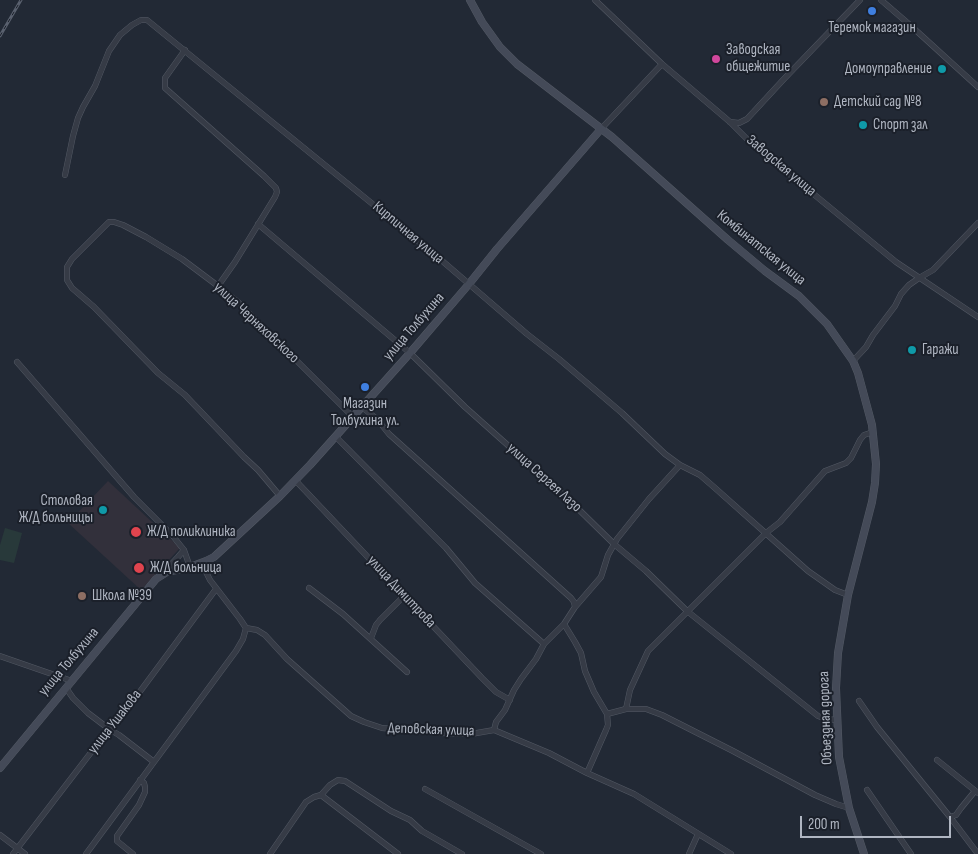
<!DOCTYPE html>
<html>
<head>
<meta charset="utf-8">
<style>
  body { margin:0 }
  #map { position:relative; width:978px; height:854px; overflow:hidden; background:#222935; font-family:"Sofia Sans Condensed",sans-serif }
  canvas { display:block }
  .scale { position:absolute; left:800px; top:816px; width:151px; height:22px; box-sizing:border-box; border:2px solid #b0b6c2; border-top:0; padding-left:6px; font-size:15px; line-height:18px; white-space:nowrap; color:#b0b6c2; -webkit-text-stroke:4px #1b202a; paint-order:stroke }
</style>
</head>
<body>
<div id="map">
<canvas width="978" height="854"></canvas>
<div class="scale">200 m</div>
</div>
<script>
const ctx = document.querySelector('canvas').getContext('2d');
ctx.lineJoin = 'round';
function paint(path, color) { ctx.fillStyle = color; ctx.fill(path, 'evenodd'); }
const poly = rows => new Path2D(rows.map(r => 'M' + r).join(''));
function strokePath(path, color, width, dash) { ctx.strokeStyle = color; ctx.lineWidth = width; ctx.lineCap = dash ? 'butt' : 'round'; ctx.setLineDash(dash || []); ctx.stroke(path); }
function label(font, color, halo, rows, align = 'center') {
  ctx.font = font + ' "Sofia Sans Condensed",sans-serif'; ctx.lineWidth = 4; ctx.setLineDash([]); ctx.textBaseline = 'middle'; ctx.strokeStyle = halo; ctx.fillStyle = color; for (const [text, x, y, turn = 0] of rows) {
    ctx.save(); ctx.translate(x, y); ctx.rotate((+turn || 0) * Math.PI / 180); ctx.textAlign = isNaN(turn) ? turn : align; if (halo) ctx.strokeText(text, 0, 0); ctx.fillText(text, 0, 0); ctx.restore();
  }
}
paint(poly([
  [108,481,180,548,141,590,68,523]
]), '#32303b');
paint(poly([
  [5,528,22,533,14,563,0,560,0,545]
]), '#28393a');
const street = poly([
  [595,0,662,64,730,122,748,140,896,262,978,317],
  [881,0,910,25,978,87],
  [185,50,165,78,165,88,264,176,276,188,277,192,275,197,235,262,218,286],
  [730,122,739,123,747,119,783,80,860,0],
  [601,129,662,64],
  [65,175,73,136,78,118,83,107,95,86,109,51,120,35,132,25,141,20,147,20,440,259,527,334,559,359,622,413,665,454,680,465,700,475,715,488,808,571,835,590,848,595],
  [258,224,410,353,465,407,567,498,614,544,646,571,687,611,818,716,826,719,837,720],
  [853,361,866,347,873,335,895,306,901,294,909,285,919,278,933,270,978,223],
  [17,362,134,497,172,535,184,550,190,567],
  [363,408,377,419,389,434,571,598,574,602,575,607],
  [336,437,446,548,475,583,544,644],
  [296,481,482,678,496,692,510,700],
  [280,496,258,470,244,457,185,395,158,373,94,307,72,288,67,280,67,267,72,259,109,222,114,222,123,225,146,237,182,259,218,286,238,302,353,417],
  [206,561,206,572,210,580,240,619,246,628,257,630,265,635,287,659,351,716,364,722,382,728,439,733,471,734,494,730,549,753,587,773,634,794,731,854],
  [164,572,178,557,184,550],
  [309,588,343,614,407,672],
  [564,624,575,642,581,653,585,671,594,692,607,714],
  [371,638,376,625,380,620,404,596],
  [0,656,72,681],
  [66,688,73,698,88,713,109,729,119,735,154,762],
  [859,701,877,727,950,817,978,854],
  [494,730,496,722,505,710,514,690,521,679,536,659,544,644,564,624,575,607,601,577,608,555,617,539,649,499,680,465],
  [937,760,978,793],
  [587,773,606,730,608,725,607,714,626,709],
  [425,789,541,854],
  [867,790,911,854],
  [321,795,398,854],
  [849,808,836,804,815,795,733,751,662,715,646,709,626,709,630,690,648,651,766,533,780,522,825,471,846,463,851,458,860,440,864,435,873,432],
  [950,817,956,815,961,808,975,791],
  [0,835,25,854],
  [13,854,109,729,130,705,216,589],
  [86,854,236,651,243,639,246,628],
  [133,854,117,841,117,836,139,805,145,792,145,787,144,783,140,780],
  [270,854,306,802,314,797,321,795,330,785,338,780,345,781,391,811,410,820,422,831,462,854],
  [689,854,698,834]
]);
const secondary = poly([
  [470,0,482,22,500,47,517,64,612,137,728,240,765,271,799,296,827,324,853,361,858,373,872,425,876,464,875,483,872,502,848,595,838,653,836,688,839,757,849,808,864,854],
  [0,768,156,579,167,572,190,567,206,561,214,557,280,496,310,465,410,353,469,284,497,249,601,129]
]);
strokePath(street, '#535964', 6);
strokePath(secondary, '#535964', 8);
strokePath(street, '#363b46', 5);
strokePath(secondary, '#444a58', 7);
const rail = poly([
  [0,36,21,0]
]);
strokePath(rail, '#5a616f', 3);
strokePath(rail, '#1b202a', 1, [4]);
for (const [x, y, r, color] of [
  [872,11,5,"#3f7fe0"],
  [716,59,5,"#d1479c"],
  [942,69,5,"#0f9aa8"],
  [824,102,5,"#8d6e63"],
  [863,125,5,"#0f9aa8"],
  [912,350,5,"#0f9aa8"],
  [365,387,5,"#3f7fe0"],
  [103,510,5,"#0f9aa8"],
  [136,532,6,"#e0444e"],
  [139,568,6,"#e0444e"],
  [82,596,5,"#8d6e63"]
]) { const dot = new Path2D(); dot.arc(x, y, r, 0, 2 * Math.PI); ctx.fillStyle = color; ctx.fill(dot); strokePath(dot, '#1b202a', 2); }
label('15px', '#b0b6c2', '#1b202a', [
  ["Теремок магазин",872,28,"center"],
  ["Заводская",726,50],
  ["общежитие",726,67],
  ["Домоуправление",932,69,"right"],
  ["Детский сад №8",834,102],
  ["Спорт зал",873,125],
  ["Гаражи",922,350],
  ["Магазин",365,404,"center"],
  ["Толбухина ул.",365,421,"center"],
  ["Столовая",93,501,"right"],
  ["Ж/Д больницы",93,518,"right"],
  ["Ж/Д поликлиника",147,532],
  ["Ж/Д больница",150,568],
  ["Школа №39",92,596]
], 'left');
label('15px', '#b0b6c2', '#1b202a', [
  ["Заводская улица",781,166,40],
  ["Кирпичная улица",408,233,40],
  ["Комбинатская улица",761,248,39],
  ["улица Черняховского",256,323,43],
  ["улица Толбухина",414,327,-49],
  ["улица Сергея Лазо",544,478,42],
  ["улица Димитрова",401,592,47],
  ["улица Толбухина",69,662,-50],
  ["Объездная дорога",826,718,-92],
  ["улица Ушакова",115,722,-52],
  ["Деповская улица",431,730,2]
]);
</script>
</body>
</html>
